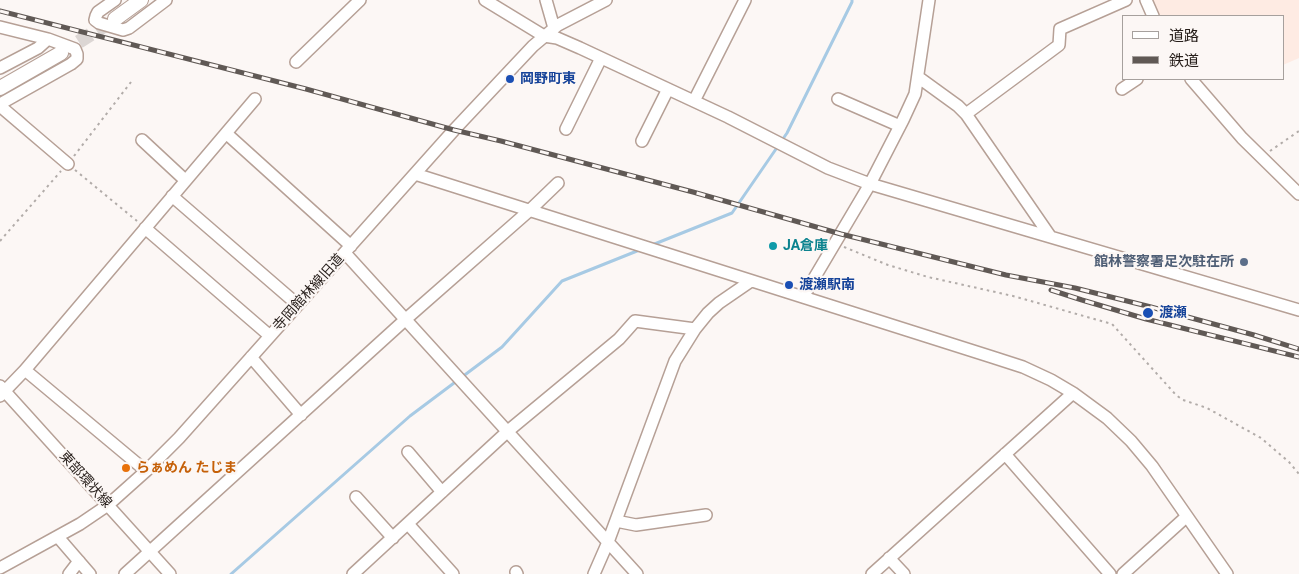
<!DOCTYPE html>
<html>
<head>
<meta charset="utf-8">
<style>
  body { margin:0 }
  #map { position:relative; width:1299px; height:574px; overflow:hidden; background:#fcf7f5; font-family:Roboto,"Noto Sans JP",sans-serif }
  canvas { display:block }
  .legend { position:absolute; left:1122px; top:15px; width:162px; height:65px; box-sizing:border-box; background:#fcf7f5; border:1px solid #a6a09d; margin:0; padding:6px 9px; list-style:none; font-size:15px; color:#261e1a }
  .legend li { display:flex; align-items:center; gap:10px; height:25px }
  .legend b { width:25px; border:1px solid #a6a09d }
</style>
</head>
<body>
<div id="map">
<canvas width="1299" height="574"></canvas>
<ul class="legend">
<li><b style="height:6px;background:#fff"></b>道路</li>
<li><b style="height:6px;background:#605955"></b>鉄道</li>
</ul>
</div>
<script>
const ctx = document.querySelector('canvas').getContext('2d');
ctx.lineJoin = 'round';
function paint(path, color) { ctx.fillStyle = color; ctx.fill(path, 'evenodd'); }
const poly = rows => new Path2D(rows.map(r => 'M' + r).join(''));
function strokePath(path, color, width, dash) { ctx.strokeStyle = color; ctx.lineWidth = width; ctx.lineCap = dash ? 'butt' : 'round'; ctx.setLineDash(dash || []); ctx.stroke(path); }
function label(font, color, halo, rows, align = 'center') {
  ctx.font = font + ' Roboto,"Noto Sans JP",sans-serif'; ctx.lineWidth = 4.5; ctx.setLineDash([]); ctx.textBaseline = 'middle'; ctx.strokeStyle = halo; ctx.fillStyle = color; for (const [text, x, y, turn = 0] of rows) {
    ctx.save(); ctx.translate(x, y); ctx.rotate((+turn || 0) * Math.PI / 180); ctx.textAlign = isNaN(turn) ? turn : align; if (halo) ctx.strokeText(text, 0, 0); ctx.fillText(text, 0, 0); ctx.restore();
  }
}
paint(poly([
  [1152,0,1299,0,1299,58,1283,65,1283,16,1160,16]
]), '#feebe3');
strokePath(poly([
  [652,245,732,213,787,133,852,2,852,0],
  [231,574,410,416,502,347,562,281,642,249]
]), '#a7cae4', 3);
strokePath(poly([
  [61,53,115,19]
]), '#dcd6d4', 14, [14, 7]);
const minor = poly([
  [115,0,98,12,96,16,95,20,99,23,123,30,129,28,166,0],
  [485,0,544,36,557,38,580,48,728,117,828,168,870,184,1299,310],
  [546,0,554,28],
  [1146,0,1153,16],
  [0,27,48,39],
  [296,62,360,0],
  [0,68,38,48,48,39,75,49,77,54,77,59,71,64,0,104],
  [918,77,958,106,966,114,1050,236],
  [1191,79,1242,138,1299,194],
  [1122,89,1137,79],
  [838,99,900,126],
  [694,101,745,0],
  [0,106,68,164],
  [966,114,1059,45,1060,29,1126,0],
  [566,129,601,58],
  [227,134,351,246],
  [142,140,185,180],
  [642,141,668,89],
  [415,174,992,357,1023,367,1051,380,1073,393,1107,418,1131,441,1152,466,1227,574],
  [172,196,298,305],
  [145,228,270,336],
  [345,253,637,574],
  [803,297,870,184,903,120,915,94,929,0],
  [251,357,301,415],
  [25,370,146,471],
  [0,386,170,574],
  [0,396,25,370,255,99],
  [408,452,442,492],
  [1005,454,1110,574],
  [356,497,393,538],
  [616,521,636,525,706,515],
  [408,524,453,574],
  [58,537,90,574],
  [889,558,904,574],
  [0,568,80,524,108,505,146,471,179,438,454,130,533,46,558,25,606,0],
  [516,572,517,574],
  [69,574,79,561],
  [125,574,406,319,530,210,558,183],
  [353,574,508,431,619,339,635,321,695,329],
  [594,574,608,542,675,361,695,329,708,313,719,303,751,281],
  [872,574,1073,393],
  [1123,574,1186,517]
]);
const major = poly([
  [115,19,141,0],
  [0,88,61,53]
]);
strokePath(minor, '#b6a096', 14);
strokePath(major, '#b6a096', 16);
strokePath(poly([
  [1270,151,1299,131],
  [74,156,131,82],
  [75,170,137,221],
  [0,241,61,171],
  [844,247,888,265,928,277,1013,296,1112,324,1176,395,1183,400,1207,408,1261,438,1289,462,1299,474]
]), '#b2aca9', 2, [2.5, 4]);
strokePath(minor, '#fff', 11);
strokePath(major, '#fff', 14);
const rail = poly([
  [0,11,306,89,454,130,501,141,693,192,841,234,1006,275,1075,288,1151,307,1254,335,1299,349],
  [1051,290,1082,300,1146,319,1299,357]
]);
strokePath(rail, '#605955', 5);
strokePath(rail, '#fcf7f5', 3, [9]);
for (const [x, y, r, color] of [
  [510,79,5,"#1a4fb4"],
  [773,246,5,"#0f9aa8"],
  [1244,262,5,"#5c6f8a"],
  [789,285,5,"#1a4fb4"],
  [1148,313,6,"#1a4fb4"],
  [126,468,5,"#e8710a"]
]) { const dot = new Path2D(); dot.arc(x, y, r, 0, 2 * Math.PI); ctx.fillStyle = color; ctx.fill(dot); strokePath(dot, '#fcf7f5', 2); }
label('bold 14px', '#164399', '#fcf7f5', [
  ["岡野町東",520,79],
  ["渡瀬駅南",799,285],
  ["渡瀬",1159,313]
], 'left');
label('bold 14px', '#0d838f', '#fcf7f5', [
  ["JA倉庫",783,246]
], 'left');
label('bold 14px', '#4e5e75', '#fcf7f5', [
  ["館林警察署足次駐在所",1234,262]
], 'right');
label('14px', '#261e1a', '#fcf7f5', [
  ["寺岡館林線旧道",309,293,-48],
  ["東部環状線",85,480,48]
]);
label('bold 14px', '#c56008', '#fcf7f5', [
  ["らぁめん たじま",136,468]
], 'left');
</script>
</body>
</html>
